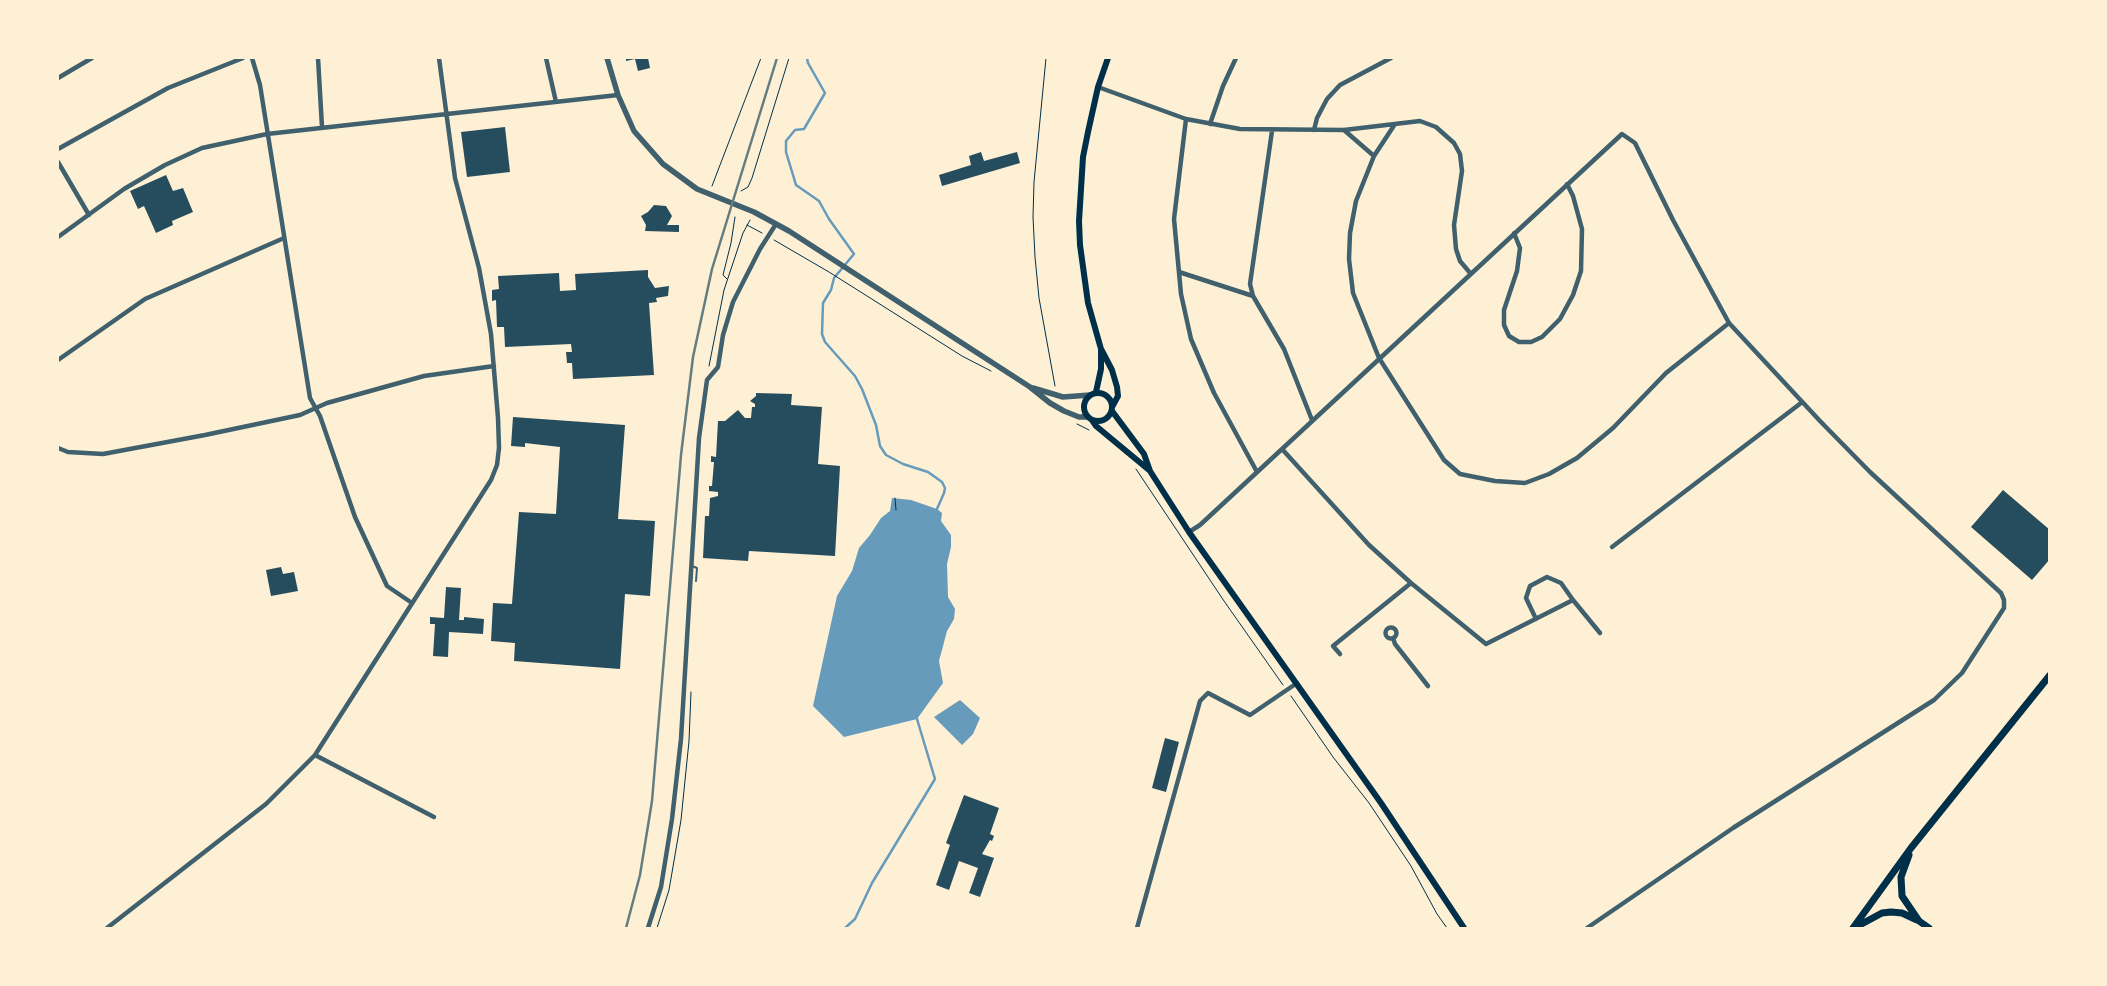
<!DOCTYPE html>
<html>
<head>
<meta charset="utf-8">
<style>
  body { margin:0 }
  #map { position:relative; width:2107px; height:986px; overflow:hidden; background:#fdf0d5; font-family:Montserrat,sans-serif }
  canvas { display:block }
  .frame { position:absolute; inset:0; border:59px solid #fdf0d5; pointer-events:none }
</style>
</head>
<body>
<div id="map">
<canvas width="2107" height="986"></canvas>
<div class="frame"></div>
</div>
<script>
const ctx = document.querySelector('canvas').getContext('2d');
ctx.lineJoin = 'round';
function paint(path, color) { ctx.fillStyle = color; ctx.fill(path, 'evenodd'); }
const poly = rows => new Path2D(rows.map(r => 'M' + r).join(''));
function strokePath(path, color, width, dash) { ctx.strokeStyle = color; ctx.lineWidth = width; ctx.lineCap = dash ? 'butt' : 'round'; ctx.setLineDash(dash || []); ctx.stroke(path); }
paint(poly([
  [892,498,911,500,937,509,942,513,941,521,951,535,951,547,947,564,948,597,955,609,954,619,947,631,939,661,943,683,917,719,844,737,813,706,837,596,852,571,859,548,870,535,881,518,890,511],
  [960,700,980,718,973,734,962,745,934,717]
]), '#669bbc');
strokePath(poly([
  [807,58,808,63,825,93,804,129,795,130,786,141,786,152,796,185,819,201,829,219,854,254,834,278,831,290,823,303,822,334,825,342,855,376,862,389,876,425,880,446,886,455,903,464,928,472,942,482,945,488,944,493,937,509],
  [845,928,855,919,872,883,935,779,917,719]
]), '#669bbc', 2.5);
paint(poly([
  [626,58,648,58,650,68,638,71,635,59,626,61],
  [505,127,510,172,467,177,461,132],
  [981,152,984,161,1017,152,1020,163,942,186,939,175,971,165,969,156],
  [166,175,173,191,183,188,193,212,172,221,173,225,156,233,144,206,138,209,130,191],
  [654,205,666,206,672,216,667,225,679,225,679,232,645,231,646,225,641,216,648,212],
  [648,270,648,277,655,288,669,286,668,296,656,298,657,302,649,303,654,375,573,379,572,363,567,363,566,352,572,352,571,344,505,347,504,327,497,327,496,300,492,301,492,290,499,289,498,276,559,273,560,291,576,290,575,274],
  [756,393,792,394,791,405,822,407,818,464,840,466,835,556,749,551,748,561,703,558,705,516,709,516,710,498,718,496,718,492,709,491,709,486,712,486,714,462,711,462,711,456,716,457,718,421,725,421,738,410,745,418,751,418,752,407,755,407,755,404,750,401,756,396],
  [513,417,625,425,618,519,655,521,650,596,625,594,620,669,514,661,515,643,491,641,493,603,512,604,519,512,556,514,560,447,525,443,525,447,511,446],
  [2003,490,2050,530,2050,559,2032,580,1971,527],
  [281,567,283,574,294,572,298,591,271,596,266,570],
  [446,587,461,588,459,620,464,620,464,617,484,619,483,634,449,632,448,657,433,656,435,624,430,624,430,617,444,618],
  [1165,738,1179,742,1166,792,1152,788],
  [964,795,999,808,990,834,994,836,992,841,990,840,982,854,994,858,980,897,969,893,978,868,959,861,949,890,936,885,950,845,946,843]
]), '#264d5e');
strokePath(poly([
  [1046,58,1034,182,1033,217,1035,257,1039,298,1055,386],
  [712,186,761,58],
  [741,191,748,187,752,178,789,58],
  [747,225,762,233],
  [774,240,829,272,962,356,991,371],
  [727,279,723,275,731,243,735,217],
  [709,366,724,290,743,233,750,220],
  [1077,424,1089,430],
  [1136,469,1224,601,1283,685],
  [895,498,896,510],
  [1291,696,1333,757,1369,803,1411,866,1437,914,1447,928],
  [657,928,669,890,681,820,689,741,691,692]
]), '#003049', 1);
strokePath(poly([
  [692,566,697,568,696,581]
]), '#3f606c', 2);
strokePath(poly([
  [252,58,260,85,310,398,320,416,355,517,387,586,412,603],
  [318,58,322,127],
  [546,58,556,102],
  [58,78,92,58],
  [1098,87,1186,119,1240,129,1344,130,1420,121,1436,127,1454,143,1460,154,1462,171,1454,225,1456,249,1460,261,1471,274],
  [1186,119,1174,219,1181,294,1191,339,1214,393,1257,472],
  [1210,124,1223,86,1236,58],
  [1314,130,1317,118,1327,99,1340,85,1391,58],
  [1344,130,1374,156,1395,124],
  [1272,131,1250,284,1253,296,1284,349,1312,420],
  [58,149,168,88,243,58],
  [1374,156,1356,201,1350,233,1349,259,1353,293,1379,358,1444,460,1460,474,1495,481,1525,483,1549,474,1577,458,1613,428,1666,373,1729,323],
  [58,162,89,215],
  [1514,233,1520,248,1517,271,1504,310,1504,325,1509,336,1519,342,1531,342,1542,337,1560,319,1573,295,1581,271,1582,229,1573,196,1567,184],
  [58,237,124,189,165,165,202,148,267,134,618,95],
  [1179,272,1253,296],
  [58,360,145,299,284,238],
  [58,448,68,452,103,454,205,435,300,415,327,403,424,376,494,366],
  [1282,449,1369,545,1411,583,1333,646,1340,654],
  [1189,532,1200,525,1622,134,1635,143,1673,220,1729,323,1820,421,1870,472,2001,593,2004,600,2004,608,1962,673,1934,700,1733,828,1587,928],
  [1612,547,1801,403],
  [1411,583,1486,644,1573,600,1600,633],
  [1536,619,1526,598,1530,586,1547,577,1561,583,1573,600],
  '1385.5 633a5.5 5.5 0 1 1 11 0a5.5 5.5 0 1 1-11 0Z',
  [1393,638,1395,644,1428,686],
  [315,755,434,817],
  [107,928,266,804,315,755,491,480,497,465,499,448,498,418,491,334,479,268,455,178,439,58],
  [648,928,661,887,672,819,681,739,699,438,707,380,718,367,723,335,733,302,760,249,776,224],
  [1137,928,1200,701,1208,693,1250,715,1297,683]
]), '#3f606c', 4.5);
strokePath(poly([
  [607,58,618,95,634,131,663,164,697,189,754,212,789,231,1030,387,1050,403,1064,411,1079,417,1087,417],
  [1033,388,1063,397,1090,395]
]), '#3f606c', 5.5);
strokePath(poly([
  [1108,58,1098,87,1088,132,1083,157,1079,221,1080,245,1088,303,1101,349,1112,370,1117,387,1118,396,1112,407],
  [1096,392,1101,369,1101,350],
  '1084 407a14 14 0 1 1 28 0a14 14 0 1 1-28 0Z',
  [1112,411,1144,454,1150,471,1189,532,1381,803,1464,928],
  [1092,420,1096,426,1149,470]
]), '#003049', 6);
strokePath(poly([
  [1909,855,1901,877,1902,896,1919,921,1929,928],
  [1856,927,1882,913,1891,912,1902,913,1917,920],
  [1853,928,1911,848,2050,675]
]), '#003049', 7);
strokePath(poly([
  [626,928,640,875,652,801,681,455,693,357,712,269,777,58]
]), '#657d81', 2.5);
</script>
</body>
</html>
